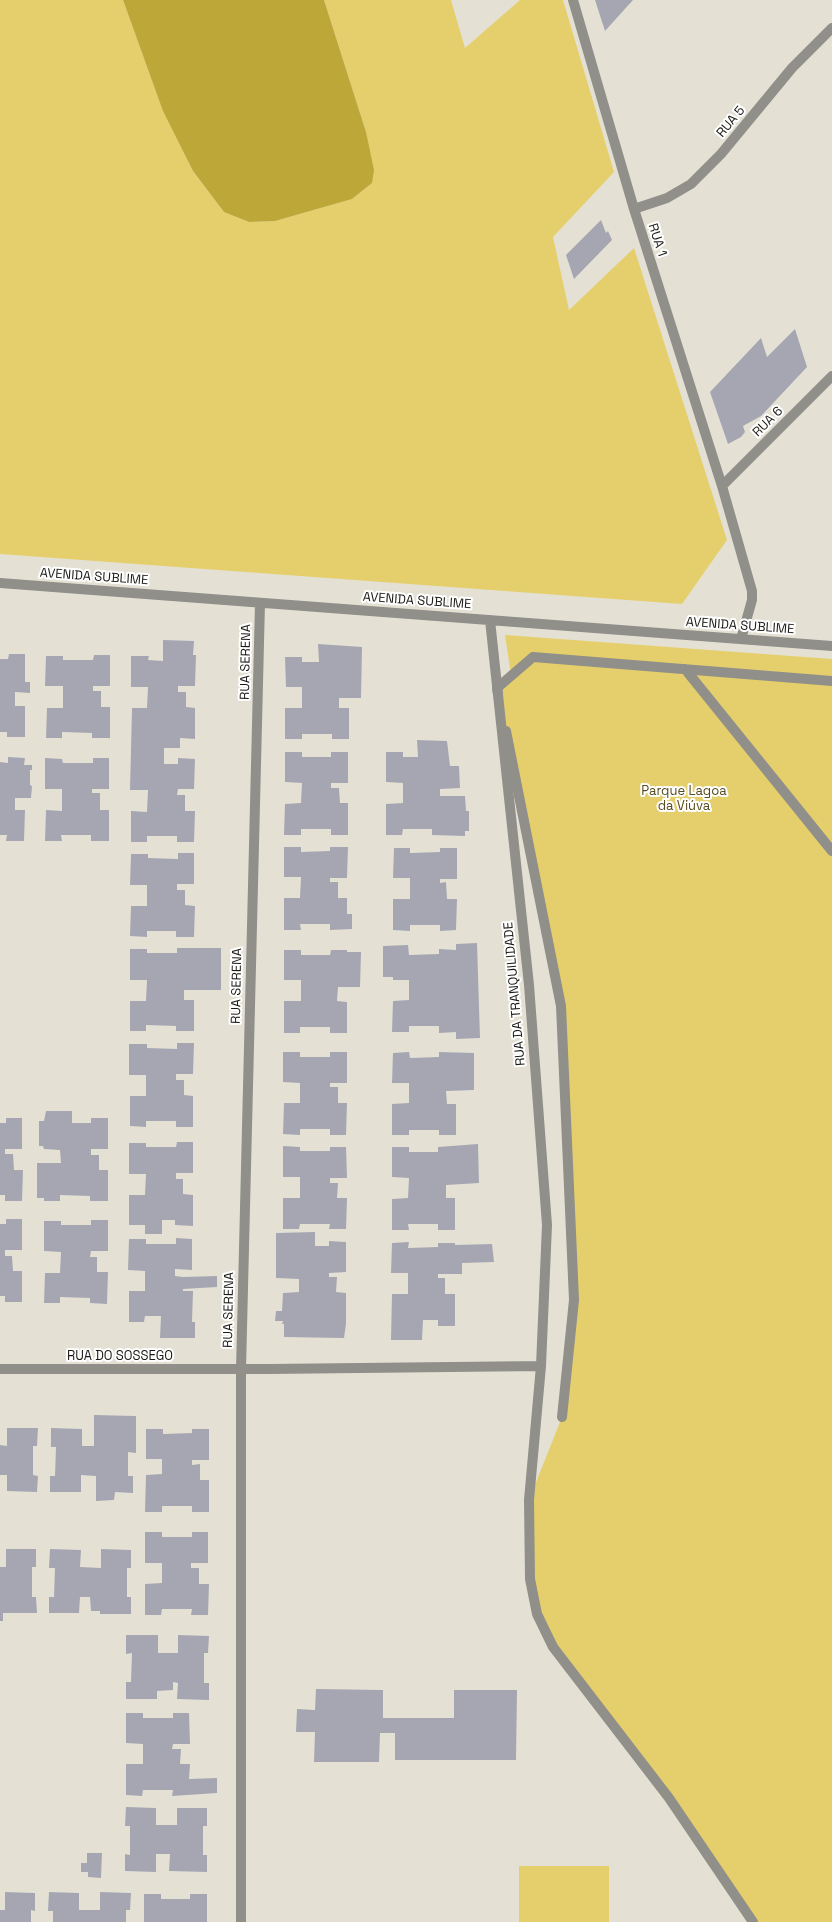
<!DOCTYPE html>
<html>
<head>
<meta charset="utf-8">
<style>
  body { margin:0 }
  canvas { display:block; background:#e4e1d4 }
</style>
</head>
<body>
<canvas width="832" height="1922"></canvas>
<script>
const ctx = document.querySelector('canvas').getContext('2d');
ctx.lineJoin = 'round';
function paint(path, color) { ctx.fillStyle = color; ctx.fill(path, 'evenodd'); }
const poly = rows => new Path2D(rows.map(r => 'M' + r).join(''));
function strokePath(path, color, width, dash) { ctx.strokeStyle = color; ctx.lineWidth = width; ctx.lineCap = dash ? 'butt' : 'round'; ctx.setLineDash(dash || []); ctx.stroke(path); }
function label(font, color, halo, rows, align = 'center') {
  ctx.font = font + ' "Space Grotesk",sans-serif'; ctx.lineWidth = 4; ctx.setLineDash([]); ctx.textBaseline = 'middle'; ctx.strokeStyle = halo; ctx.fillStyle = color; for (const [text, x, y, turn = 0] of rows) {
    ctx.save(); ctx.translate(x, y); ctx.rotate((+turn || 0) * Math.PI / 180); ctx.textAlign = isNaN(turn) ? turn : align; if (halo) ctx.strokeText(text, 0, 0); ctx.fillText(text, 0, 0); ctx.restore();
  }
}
paint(poly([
  [0,0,123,0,163,110,193,171,224,212,249,222,275,221,352,199,372,183,366,132,324,0,451,0,465,48,520,0,563,0,614,172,553,237,569,310,634,248,727,540,682,604,0,554],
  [505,635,832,659,832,1922,753,1922,553,1647,537,1614,529,1500,562,1417,574,1300,561,1006,497,688,511,675],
  [519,1866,609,1866,609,1922,519,1922]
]), '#e5cf6c');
paint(poly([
  [123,0,324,0,366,132,374,170,372,183,352,199,275,221,249,222,224,212,193,171,163,111]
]), '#bea739');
paint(poly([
  [595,0,633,0,605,31],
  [601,220,606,233,608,231,612,240,574,279,566,255],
  [795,329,807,367,761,416,743,426,745,432,741,437,728,444,710,392,761,338,767,357],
  [163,640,194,641,193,655,196,655,195,686,178,686,178,692,186,692,186,707,195,708,195,739,180,738,180,748,164,748,164,764,178,764,178,758,195,759,194,789,178,789,177,795,185,795,185,811,195,811,194,842,177,842,177,836,147,836,147,842,131,842,131,811,147,812,148,790,130,790,132,708,147,708,148,687,131,687,131,656,149,656,148,660,163,661],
  [318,644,362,647,361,698,339,698,339,708,349,708,349,739,332,739,332,734,302,734,302,739,285,739,285,708,302,708,302,687,286,687,285,657,302,657,302,662,319,662],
  [9,654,25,654,25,682,30,682,30,693,15,692,15,706,25,706,25,737,7,737,7,732,0,732,0,659,8,659],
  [94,655,110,655,110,686,93,686,93,691,101,691,101,707,110,707,110,738,92,738,92,733,62,732,62,738,46,738,47,708,63,708,63,686,45,686,46,656,63,656,63,660,93,660],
  [417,740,447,741,450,766,459,766,460,788,440,789,440,796,465,796,466,811,469,811,469,831,465,831,465,836,432,835,432,829,403,829,402,835,386,835,386,804,403,803,403,783,386,782,386,752,403,752,403,757,418,757],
  [285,752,302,752,302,757,331,757,331,752,348,752,348,783,331,783,331,788,339,788,340,803,348,803,348,835,331,835,331,829,301,829,301,835,284,835,285,804,301,803,302,783,285,782],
  [8,757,25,758,24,765,32,765,32,770,30,770,30,785,32,786,31,798,15,798,15,810,25,810,24,841,6,841,7,835,0,835,0,762,8,763],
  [45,758,62,759,63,763,93,763,93,758,109,758,109,789,92,789,92,793,100,793,100,810,109,810,109,841,91,841,91,835,61,835,62,841,45,841,46,810,62,811,62,789,45,789],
  [284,847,301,847,301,852,330,851,330,847,348,847,347,878,330,878,330,882,338,882,338,898,347,898,347,914,352,914,352,929,330,930,330,924,300,924,301,930,284,930,284,898,300,898,301,877,284,877],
  [394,848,410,848,410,853,440,852,440,848,457,848,457,879,440,879,440,883,446,882,447,899,457,899,456,930,440,931,440,925,410,925,410,931,393,930,393,899,410,899,410,878,393,878],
  [178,853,194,853,194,884,177,884,177,890,185,890,185,905,195,906,194,937,176,937,176,931,147,931,147,937,130,936,131,906,147,906,147,885,130,885,131,854,148,854,148,858,178,859],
  [477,943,480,1038,456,1039,456,1032,439,1033,439,1026,409,1026,409,1032,392,1032,393,1001,409,1000,409,980,393,980,393,977,383,977,383,946,408,945,409,955,439,954,439,949,456,950,456,944],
  [177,948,221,948,221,990,184,990,184,1000,194,1000,194,1031,176,1031,176,1026,146,1025,146,1031,130,1031,130,1001,146,1001,147,980,130,980,130,949,147,949,147,953,177,953],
  [284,950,301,950,301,955,330,955,331,950,347,950,347,952,361,952,360,987,338,987,337,1001,347,1002,347,1033,330,1033,330,1027,300,1027,300,1033,284,1033,284,1001,301,1001,301,980,284,980],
  [177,1043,194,1043,193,1074,176,1074,176,1080,184,1080,184,1095,193,1096,193,1127,176,1127,176,1121,146,1121,146,1127,130,1126,130,1096,146,1096,146,1075,129,1075,129,1044,147,1044,147,1048,177,1049],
  [283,1052,300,1052,300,1057,330,1057,330,1052,347,1052,347,1083,330,1083,330,1087,338,1087,338,1103,347,1103,346,1135,330,1135,330,1129,300,1129,300,1135,283,1134,284,1103,300,1103,300,1083,283,1082],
  [409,1052,410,1058,439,1057,439,1052,474,1053,474,1090,446,1091,447,1104,456,1104,456,1135,439,1135,439,1130,409,1130,409,1135,392,1135,392,1104,409,1103,409,1083,392,1083,393,1053],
  [46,1111,72,1111,72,1123,91,1123,91,1118,108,1118,108,1149,91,1149,91,1155,99,1155,99,1170,108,1170,108,1201,90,1201,90,1196,60,1195,60,1201,44,1201,44,1198,37,1198,37,1163,61,1163,60,1150,44,1149,43,1146,39,1146,39,1121,44,1121],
  [6,1118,22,1118,22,1149,5,1149,5,1154,13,1154,14,1170,23,1170,22,1201,5,1201,5,1195,0,1195,0,1123,6,1123],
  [177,1142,193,1142,193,1173,176,1173,176,1179,183,1179,183,1194,193,1195,193,1226,175,1225,175,1220,162,1220,162,1234,145,1234,145,1225,129,1225,129,1195,145,1195,146,1174,129,1174,129,1143,146,1143,146,1147,176,1147],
  [478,1144,479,1183,446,1185,446,1198,455,1198,455,1230,438,1230,438,1224,408,1224,409,1230,392,1230,392,1199,408,1198,409,1178,392,1177,392,1147,409,1147,409,1152,438,1152,438,1147],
  [283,1146,300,1147,300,1151,330,1151,330,1147,346,1147,347,1178,330,1178,330,1183,338,1183,337,1198,347,1198,346,1229,329,1229,330,1224,300,1224,299,1229,283,1229,283,1198,300,1198,300,1177,283,1177],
  [6,1219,22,1219,22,1250,5,1250,5,1256,12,1256,13,1271,22,1271,22,1302,5,1302,5,1296,0,1296,0,1224,6,1224],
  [91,1220,108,1220,108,1251,91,1251,90,1257,97,1257,97,1272,108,1272,107,1304,90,1303,90,1298,60,1297,60,1303,44,1303,45,1273,60,1273,61,1252,44,1251,44,1221,61,1221,61,1225,91,1225],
  [315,1232,315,1246,329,1246,329,1241,346,1242,346,1272,329,1273,329,1277,337,1277,336,1292,346,1293,346,1324,344,1338,284,1337,284,1324,282,1324,283,1321,275,1321,276,1311,282,1311,283,1293,299,1292,299,1279,276,1278,276,1233],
  [176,1238,192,1239,192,1270,175,1269,175,1276,183,1277,217,1276,217,1287,183,1289,183,1291,193,1291,192,1322,195,1322,195,1338,160,1338,161,1316,145,1316,144,1322,129,1322,129,1291,145,1291,145,1271,128,1270,129,1239,146,1239,146,1244,176,1244],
  [409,1242,408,1248,438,1247,438,1243,455,1243,455,1245,492,1244,494,1262,462,1263,462,1274,438,1274,438,1278,445,1278,445,1294,455,1294,455,1326,438,1326,438,1320,423,1320,422,1340,391,1340,392,1294,408,1294,408,1273,391,1273,392,1243],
  [94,1415,136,1416,136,1453,128,1452,128,1476,133,1476,133,1493,115,1492,114,1500,96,1501,96,1476,81,1475,81,1492,50,1492,50,1476,55,1476,56,1447,51,1447,51,1428,82,1429,82,1446,94,1446],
  [7,1428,38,1428,37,1446,33,1446,33,1475,38,1476,37,1492,7,1491,7,1475,0,1475,0,1445,7,1446],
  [146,1429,163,1429,163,1434,192,1433,192,1429,209,1429,209,1460,192,1460,192,1465,200,1464,200,1480,209,1480,209,1512,192,1512,192,1506,162,1506,162,1512,145,1512,146,1475,162,1474,162,1459,146,1459],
  [145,1532,162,1532,162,1537,192,1537,192,1532,208,1532,208,1563,191,1563,191,1568,199,1568,199,1584,209,1584,208,1615,191,1615,192,1609,162,1609,161,1615,145,1615,145,1584,162,1583,162,1563,145,1563],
  [6,1549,36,1549,36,1567,32,1567,32,1597,36,1597,37,1613,3,1613,3,1621,0,1621,0,1567,6,1567],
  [50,1549,81,1550,80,1567,101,1568,101,1549,131,1550,131,1568,127,1568,127,1597,131,1597,131,1614,100,1614,100,1611,91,1611,90,1597,80,1597,79,1613,49,1613,49,1597,54,1597,55,1568,49,1568],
  [126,1635,158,1635,158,1653,178,1653,178,1635,209,1636,208,1653,204,1653,204,1683,209,1683,209,1700,177,1699,178,1683,173,1682,173,1690,157,1691,157,1699,126,1699,126,1682,131,1682,132,1653,126,1654],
  [316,1689,383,1690,383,1718,454,1718,454,1690,517,1690,516,1760,395,1760,395,1733,380,1733,379,1762,314,1762,315,1732,296,1732,297,1709,315,1710],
  [126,1713,143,1713,143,1718,173,1718,173,1713,189,1713,190,1744,173,1744,172,1749,181,1749,180,1764,190,1764,189,1779,217,1778,217,1793,172,1796,173,1790,143,1790,142,1796,126,1795,126,1764,143,1764,143,1744,126,1743],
  [126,1807,156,1808,156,1825,177,1825,177,1808,207,1808,207,1826,203,1826,203,1855,207,1855,207,1872,169,1871,170,1854,156,1854,156,1872,125,1871,125,1854,130,1855,130,1826,125,1826],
  [87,1853,102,1853,101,1878,88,1877,88,1872,81,1872,81,1863,87,1863],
  [5,1892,35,1893,35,1911,31,1910,31,1922,0,1922,0,1910,5,1910],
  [49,1892,79,1893,79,1910,100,1910,100,1892,131,1893,130,1910,126,1910,126,1922,53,1922,53,1911,48,1911],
  [144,1894,161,1894,161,1899,190,1899,190,1894,207,1894,207,1922,144,1922]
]), '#a6a6b3');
strokePath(poly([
  [685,669,832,851],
  [498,694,497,688,533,657,832,681],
  [506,731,561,1006,574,1300,562,1417]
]), '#908f8a', 10);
strokePath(poly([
  [573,0,634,209,722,486,752,591,752,600,741,639],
  [634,209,667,198,691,184,721,154,792,68,832,28],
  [722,486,832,376],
  [0,583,832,646],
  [490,620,529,985,547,1225,541,1366,529,1500,530,1579,537,1614,553,1647,669,1798,753,1922],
  [0,1369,269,1369,541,1366],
  [241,1922,241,1369,260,603]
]), '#908f8a', 10);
label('13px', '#191814', '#fff', [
  ["RUA 5",731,122,-50],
  ["RUA 1",657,240,72],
  ["RUA 6",768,422,-45],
  ["AVENIDA SUBLIME",94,577,4],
  ["AVENIDA SUBLIME",417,601,4],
  ["AVENIDA SUBLIME",740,626,4],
  ["RUA SERENA",246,662,-89],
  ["RUA SERENA",237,986,-89],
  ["RUA DA TRANQUILIDADE",515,994,-95],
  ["RUA SERENA",229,1310,-89],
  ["RUA DO SOSSEGO",120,1356]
]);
label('13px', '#564c20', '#fff', [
  ["Parque Lagoa",684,791],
  ["da Viúva",684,806]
]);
</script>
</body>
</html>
